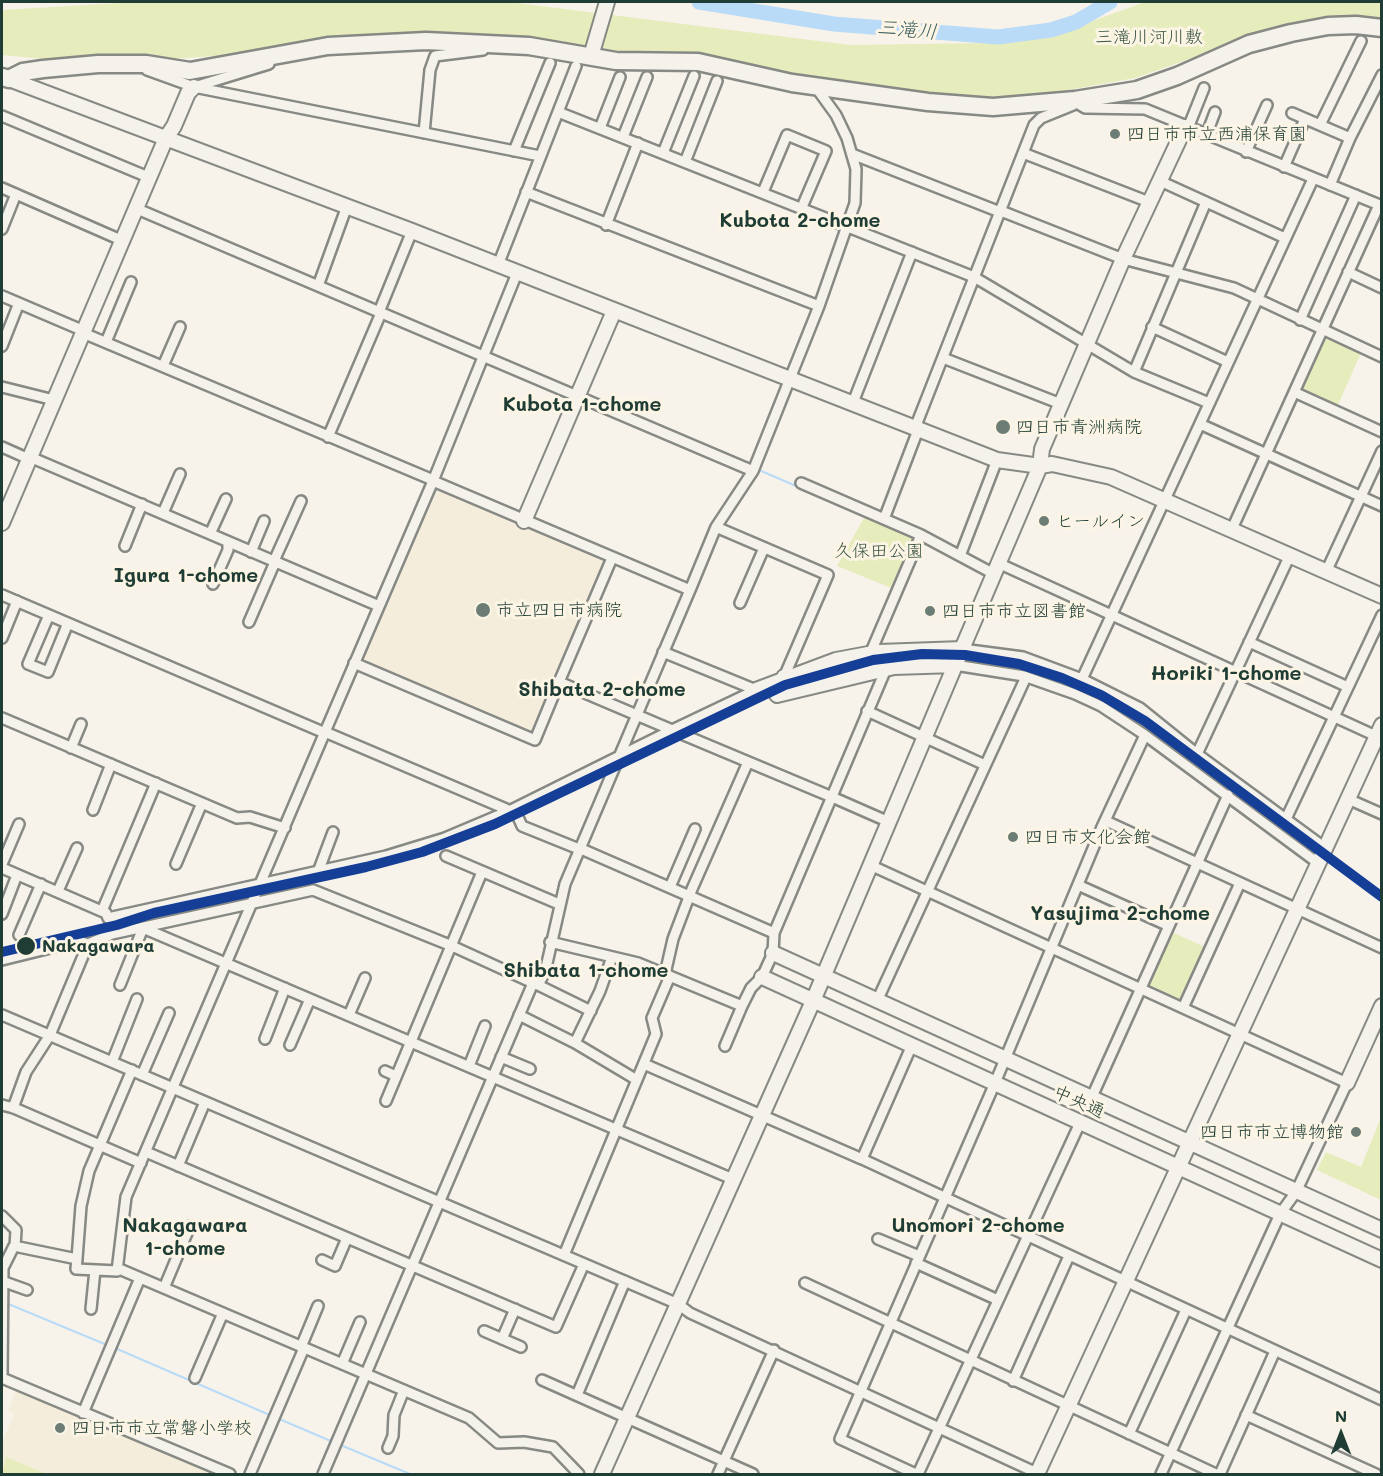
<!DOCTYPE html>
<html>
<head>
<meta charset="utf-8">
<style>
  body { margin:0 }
  #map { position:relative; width:1383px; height:1476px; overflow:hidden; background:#f7f3ea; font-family:Mali,sans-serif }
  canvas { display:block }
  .frame { position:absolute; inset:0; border:3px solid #1f3d34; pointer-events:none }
  .north { position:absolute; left:1311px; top:1404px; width:60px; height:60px; -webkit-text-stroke:4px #fcf5e5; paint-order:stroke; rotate:0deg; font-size:16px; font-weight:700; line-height:24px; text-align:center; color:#1f3d34 }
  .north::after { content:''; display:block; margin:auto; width:21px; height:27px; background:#1f3d34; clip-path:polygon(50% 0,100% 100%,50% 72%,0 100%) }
</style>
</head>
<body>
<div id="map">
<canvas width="1383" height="1476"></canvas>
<div class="frame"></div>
<div class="north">N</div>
</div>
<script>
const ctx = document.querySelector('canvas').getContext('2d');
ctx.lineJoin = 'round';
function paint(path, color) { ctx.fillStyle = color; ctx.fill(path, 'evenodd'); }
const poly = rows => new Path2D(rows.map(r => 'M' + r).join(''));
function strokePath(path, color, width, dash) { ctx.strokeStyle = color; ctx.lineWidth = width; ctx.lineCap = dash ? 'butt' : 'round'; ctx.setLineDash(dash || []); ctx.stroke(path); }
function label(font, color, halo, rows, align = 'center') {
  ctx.font = font + ' Mali,"Klee One",sans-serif'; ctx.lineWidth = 6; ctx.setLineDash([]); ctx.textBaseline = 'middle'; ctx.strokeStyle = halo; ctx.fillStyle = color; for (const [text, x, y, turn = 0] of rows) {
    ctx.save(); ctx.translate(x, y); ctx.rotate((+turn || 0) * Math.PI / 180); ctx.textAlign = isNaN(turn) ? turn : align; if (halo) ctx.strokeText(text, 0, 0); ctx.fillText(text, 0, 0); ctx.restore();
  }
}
paint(poly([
  [438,487,602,557,606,562,533,731,529,734,363,663,361,657,433,489],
  [17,1388,217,1473,2,1474,2,1443,14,1414,8,1411]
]), '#f5eddb');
paint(poly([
  [137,2,509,2,850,45,987,43,1090,22,1145,2,1381,2,1382,20,1354,15,1275,29,1135,78,1046,94,972,98,800,77,559,42,428,33,308,42,230,55,169,59,107,56,45,59,2,55,2,10],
  [1326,337,1361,353,1337,407,1301,391,1299,387,1322,338],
  [866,514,916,536,894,589,837,566],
  [1172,932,1207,948,1183,999,1179,1000,1150,987,1149,983],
  [1381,1117,1381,1200,1317,1170,1326,1152,1361,1167],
  [6,1457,47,1474,2,1474]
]), '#e7ecbd');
strokePath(poly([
  [759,470,916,538],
  [921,540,975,570],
  [6,1303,107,1345],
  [115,1348,272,1416],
  [277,1418,333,1442],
  [338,1444,410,1474]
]), '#b9dbf7', 2);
strokePath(poly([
  [699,2,834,24,998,37,1051,30,1076,22,1110,2]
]), '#b9dbf7', 15);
const street = poly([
  [147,70,194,87,540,156],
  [194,87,269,64],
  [1075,102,1085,108,1145,109,1382,206],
  [558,112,974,277,1134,372,1209,403],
  [1292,113,1350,138,1330,185],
  [2,116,148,177],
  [1320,125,1361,41],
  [1185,127,1190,123,1204,88],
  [600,128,620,77],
  [424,133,430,70,435,56,483,50],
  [1206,136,1215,112],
  [623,137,647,77],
  [1350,138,1382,75],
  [514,151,550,63],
  [1246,152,1267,105],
  [663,153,694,76],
  [1023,153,1149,202],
  [852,154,1000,212],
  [685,162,717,81],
  [1284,167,1305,119],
  [1160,181,1285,238],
  [2,188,121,240],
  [526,192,819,306],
  [763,192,787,135,826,151,802,207],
  [135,208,753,471],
  [1001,211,1123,259,1234,288,1382,357],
  [606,225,638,143],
  [2,229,16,194],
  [498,265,576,66],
  [1348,272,1382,288],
  [318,286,347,206],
  [2,296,84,331],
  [379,312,412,231],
  [1300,320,1356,195],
  [1152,327,1228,362],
  [83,333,433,480],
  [106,342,131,282],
  [2,346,19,303],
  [943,358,1061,404],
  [163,366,180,327],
  [1134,372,1206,202],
  [2,387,54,400],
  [1294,392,1382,432],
  [852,405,912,252],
  [1200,424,1382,506],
  [915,428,1034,125,1041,118,1073,105],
  [328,437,381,313],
  [2,447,29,459],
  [30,457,379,606],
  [433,481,517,273],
  [801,483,921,535,994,574],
  [163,513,180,474],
  [884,519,918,430],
  [716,527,828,575,784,677],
  [1232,529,1379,205],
  [210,534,226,499],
  [125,546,142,504],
  [251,552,264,521],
  [960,556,997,460],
  [274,561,301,501],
  [998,563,1376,736],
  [1326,572,1382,451],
  [213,584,228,550,228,542],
  [690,590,716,527,753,471,819,306,855,203,856,169,847,138,836,115,815,86],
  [2,595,325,733],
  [740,603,764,548],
  [49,615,28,664,48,672,68,623],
  [249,622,275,562],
  [2,638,17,601],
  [1249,642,1348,687],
  [962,649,1023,657,1082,679,1140,708,1197,754,1325,848],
  [870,654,921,535],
  [354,663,535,740,559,682,672,730,756,690,663,652],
  [955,665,1024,676,1075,694,1101,706,1145,735,1318,863],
  [1082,679,1313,179],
  [559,682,612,558],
  [867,711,985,765],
  [2,718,237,818,250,817,285,828],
  [71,748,81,724],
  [1197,754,1290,555],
  [832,797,889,822],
  [1348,799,1382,814],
  [93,810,111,764],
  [1106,821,1382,948],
  [1285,821,1382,615],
  [579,848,774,933],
  [446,856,559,904],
  [2,864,19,824],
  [176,864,202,803],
  [870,865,1347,1083,1296,1192,1280,1214,1161,1474],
  [2,868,106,913,108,918,386,856,445,838,509,811,672,730,832,797],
  [318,872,333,832],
  [1078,885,1169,926],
  [670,887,695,829],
  [58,891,77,848],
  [102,911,156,783],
  [2,914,17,875],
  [143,928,735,1180],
  [19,935,41,884],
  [550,942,638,963,742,1006,751,988,762,977,773,953,774,933,886,669],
  [2,960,79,941,88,944],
  [665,974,673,939,692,889,748,762],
  [120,985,143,928],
  [538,985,591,1011],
  [877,1001,1026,677],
  [1183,1008,1240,883],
  [2,1015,678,1304,690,1313,1037,1473],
  [349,1015,365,978],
  [519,1015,575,1043,637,1080],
  [265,1039,285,988],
  [575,1043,600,991,612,957],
  [290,1045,310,999],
  [725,1046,742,1006],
  [501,1057,530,1069],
  [112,1062,137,999],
  [644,1064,862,1159,1382,1400],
  [469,1066,485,1026],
  [385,1071,396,1076],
  [142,1075,169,1013],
  [1091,1099,1228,795],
  [386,1101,482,872],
  [2,1105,14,1108,141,1163],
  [13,1108,26,1072,50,1035,88,944,112,934,313,890,452,946,533,983],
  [146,1152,556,1327,584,1264],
  [862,1159,912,1045],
  [178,1166,205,1102],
  [2,1216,16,1230,15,1247],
  [878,1239,919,1256],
  [564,1255,656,1034,652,1018,670,976],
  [77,1259,81,1206,89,1171,132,1070],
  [322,1260,335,1266,347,1238],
  [916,1263,998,1300],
  [117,1268,469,1418,498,1443,524,1442,553,1447,579,1474],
  [2,1281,27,1290],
  [805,1283,1216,1474],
  [164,1288,190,1226],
  [91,1309,95,1270],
  [484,1331,521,1347],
  [502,1339,515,1309],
  [301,1347,318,1306],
  [342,1364,360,1322],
  [2,1378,3,1268,14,1246,77,1259,76,1269,117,1271,126,1197,325,732],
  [2,1378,230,1474],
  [195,1378,223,1313],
  [542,1380,753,1474],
  [1013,1381,1069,1256],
  [577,1395,625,1281],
  [83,1413,140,1278],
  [1246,1415,1376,1474],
  [1129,1434,1186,1310],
  [388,1448,393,1436,394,1415,404,1390],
  [250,1474,304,1348],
  [323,1474,533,983,538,985,545,972,565,884,690,590,433,481,325,732,506,809,518,817,522,826,579,849],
  [718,1474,774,1350],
  [916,1474,840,1439,995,1083,1102,827,1145,735],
  [918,1474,1080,1123],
  [1220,1474,1275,1351]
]);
const secondary = poly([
  [591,56,607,2],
  [9,79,412,231,997,460,1040,466,1052,464,1111,477,1382,596],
  [524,521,614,311],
  [2,523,166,138,174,126,188,93,194,87],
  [784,677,777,695,894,667,955,665],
  [756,690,836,660,879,652,962,649,1040,466,1042,449,1123,259,1185,127],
  [773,953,1382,1230],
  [762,977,1382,1260],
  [1347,1083,1382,1006],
  [602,1474,813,1001,962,649],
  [1037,1474,1382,725]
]);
const highway = poly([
  [2,77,9,79,23,72,43,69,98,64,146,64,190,71,328,46,426,41,529,46,616,61,698,62,792,83,928,102,993,107,1075,100,1137,90,1177,76,1249,44,1291,33,1328,26,1356,25,1382,28]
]);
strokePath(street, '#868984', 14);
strokePath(secondary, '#868984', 18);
strokePath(highway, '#868984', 21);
strokePath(street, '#f5f2ec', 9);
strokePath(secondary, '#f5f2ec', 14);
strokePath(highway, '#f5f2ec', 16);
strokePath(poly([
  [2,952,117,925,154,913,366,867,422,852,495,824,785,685,873,660,922,654,965,655,1019,664,1062,678,1101,695,1145,721,1382,897]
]), '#153f97', 10);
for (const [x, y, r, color] of [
  [1115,134,6,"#6b7d74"],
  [1003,427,8,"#6b7d74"],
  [1044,521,6,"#6b7d74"],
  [483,610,8,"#6b7d74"],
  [930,611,6,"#6b7d74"],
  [1013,837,6,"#6b7d74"],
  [26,946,10,"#1f3d34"],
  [1356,1132,6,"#6b7d74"],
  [60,1428,6,"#6b7d74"]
]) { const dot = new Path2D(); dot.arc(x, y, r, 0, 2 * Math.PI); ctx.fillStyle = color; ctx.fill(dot); strokePath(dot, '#fcf5e5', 2); }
label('18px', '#3b5643', '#fcf5e5', [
  ["三滝川河川敷",1149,37],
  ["久保田公園",879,551]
]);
label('18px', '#1f3d34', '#fcf5e5', [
  ["四日市市立西浦保育園",1127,134],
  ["四日市青洲病院",1016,427],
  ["ヒールイン",1056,521],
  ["市立四日市病院",496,610],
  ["四日市市立図書館",942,611],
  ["四日市文化会館",1025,837],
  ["四日市市立博物館",1344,1132,"right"],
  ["四日市市立常磐小学校",72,1428]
], 'left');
label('bold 18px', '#1f3d34', '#fcf5e5', [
  ["Nakagawara",42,946]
], 'left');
label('18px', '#1f3d34', '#fcf5e5', [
  ["中央通",1079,1102,24]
]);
label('italic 20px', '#385b5c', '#fcf5e5', [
  ["三滝川",907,30,5]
]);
label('bold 20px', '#1f3d34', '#fcf5e5', [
  ["Kubota 2-chome",800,221],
  ["Kubota 1-chome",582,405],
  ["Igura 1-chome",186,576],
  ["Horiki 1-chome",1226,674],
  ["Shibata 2-chome",602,690],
  ["Yasujima 2-chome",1120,914],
  ["Shibata 1-chome",586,971],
  ["Nakagawara",185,1226],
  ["1-chome",185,1249],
  ["Unomori 2-chome",978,1226]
]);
</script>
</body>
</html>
